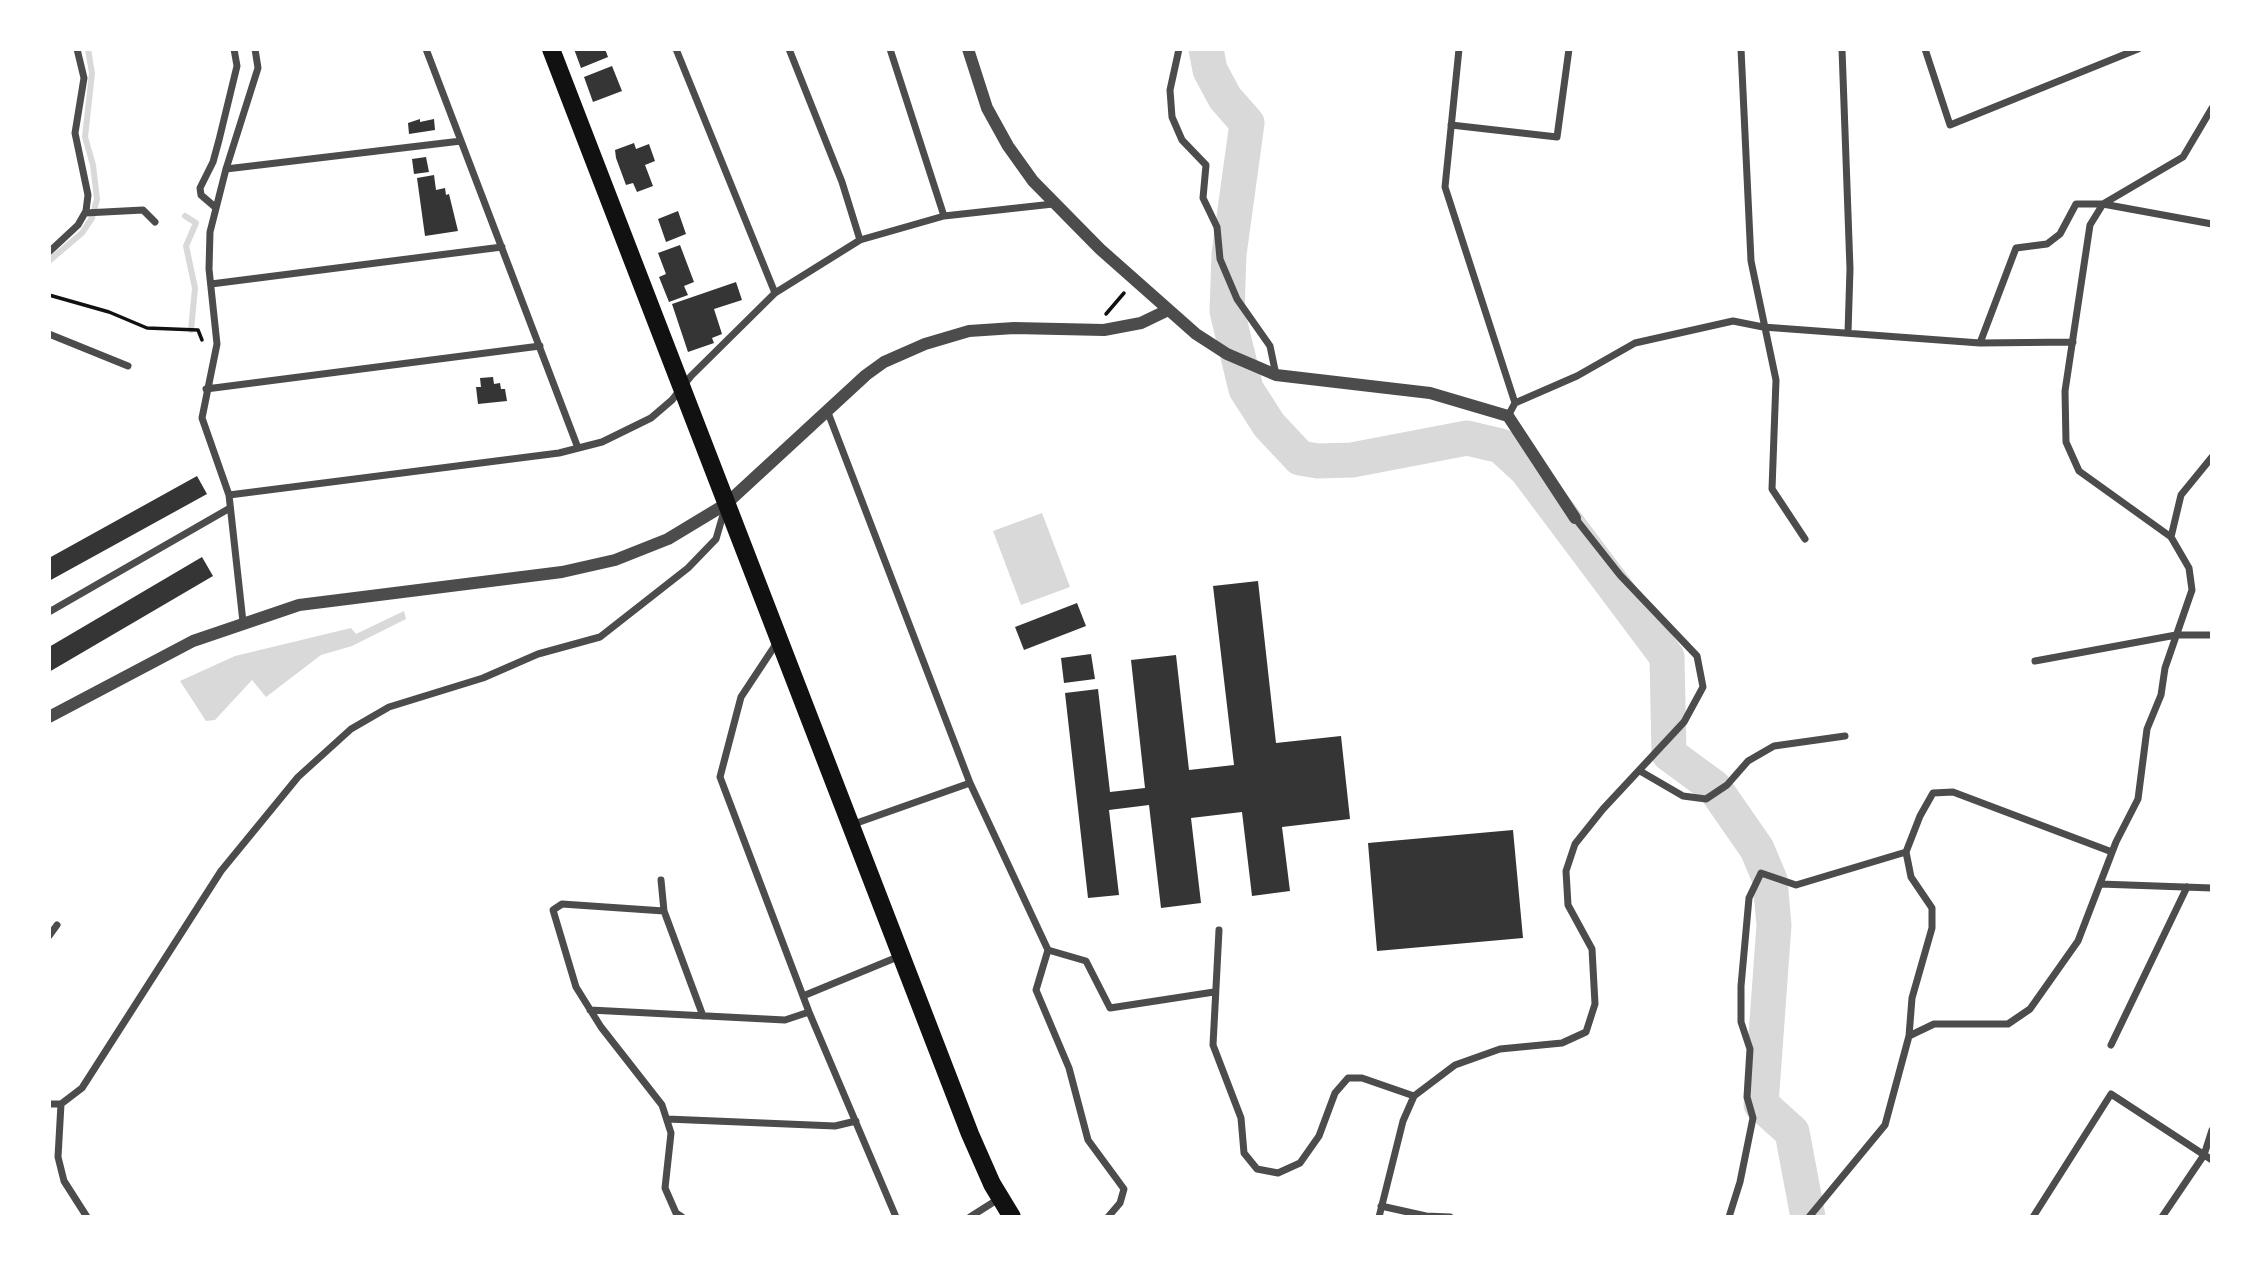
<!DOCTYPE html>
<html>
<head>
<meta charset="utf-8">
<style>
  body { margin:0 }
  #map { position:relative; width:2261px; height:1266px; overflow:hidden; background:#fff; font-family:"PT Sans",sans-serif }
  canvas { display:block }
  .frame { position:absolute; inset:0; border:51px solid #fff; pointer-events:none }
</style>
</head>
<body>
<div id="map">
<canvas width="2261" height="1266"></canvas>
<div class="frame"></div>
</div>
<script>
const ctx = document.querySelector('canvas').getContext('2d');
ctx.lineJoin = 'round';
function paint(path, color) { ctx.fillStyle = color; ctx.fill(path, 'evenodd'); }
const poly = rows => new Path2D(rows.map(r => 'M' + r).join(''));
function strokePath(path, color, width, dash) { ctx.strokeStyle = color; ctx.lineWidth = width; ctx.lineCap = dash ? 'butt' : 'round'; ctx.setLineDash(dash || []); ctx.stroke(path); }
paint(poly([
  [1042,513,1070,587,1021,605,993,531],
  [404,611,406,619,352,646,321,655,266,697,252,680,215,720,206,721,180,681,235,656,351,628,356,634]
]), '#d9d9d9');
strokePath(poly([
  [185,216,196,223,186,246,195,288,191,330],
  [49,261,82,233,92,218,97,199,93,165,85,137,92,73,88,49]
]), '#d9d9d9', 6);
strokePath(poly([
  [1206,49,1210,70,1225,98,1247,123,1229,254,1227,311,1246,389,1269,425,1300,458,1318,461,1352,460,1467,438,1501,446,1526,469,1667,657,1669,754,1714,787,1757,849,1770,880,1774,925,1761,1104,1792,1132,1808,1217]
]), '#d9d9d9', 35);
paint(poly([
  [574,49,605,49,608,57,581,68],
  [612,66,622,91,593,102,584,77],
  [420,119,420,122,434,119,435,130,409,134,408,123],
  [634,143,636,149,649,144,655,161,645,165,653,186,637,192,633,183,626,185,616,158,615,150],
  [426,157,429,172,414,174,412,159],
  [434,175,436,190,445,188,446,195,449,194,458,231,425,236,417,178],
  [678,211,686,234,666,242,658,219],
  [680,245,694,282,684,286,688,295,669,302,659,277,666,274,658,253],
  [736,282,742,300,714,309,722,334,712,338,714,343,688,352,672,304],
  [493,377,494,384,500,383,501,389,505,389,507,401,478,404,476,387,481,387,480,378],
  [197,476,207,494,49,581,49,558],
  [202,557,213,576,49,672,49,647],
  [1258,581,1276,743,1341,736,1350,819,1282,827,1290,891,1252,896,1242,812,1191,818,1201,903,1161,908,1149,805,1109,810,1119,895,1088,898,1065,693,1098,689,1110,792,1145,788,1131,660,1176,655,1189,770,1234,765,1213,586],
  [1077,603,1086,626,1024,650,1015,627],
  [1091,654,1095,679,1064,683,1061,658],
  [1513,830,1523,938,1377,951,1368,843]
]), '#353535');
strokePath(poly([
  [49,295,109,312,147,328,198,330,202,340],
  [1106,314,1124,293]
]), '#111', 3.5);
strokePath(poly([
  [426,49,578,448],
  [676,49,775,293],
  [789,49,842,182,860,240],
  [890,49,944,216],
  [1179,49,1170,90,1172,117,1182,140,1206,165,1203,198,1217,227,1220,259,1237,299,1270,346,1276,375],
  [1459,49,1445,187,1515,403],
  [1741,49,1751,261,1776,380,1772,489,1805,539],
  [1842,49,1850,269,1848,333],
  [1925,49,1950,125,2138,49],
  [1451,125,1557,137,1569,49],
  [226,169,461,141],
  [215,207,201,195,200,188,213,162,219,140,237,66,234,49],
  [85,213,143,210,155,222],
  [49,252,78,225,86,211,88,195,75,133,84,78,77,49],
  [211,284,502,247],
  [49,334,128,366],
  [1980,343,2016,248,2047,244,2060,234,2076,204,2103,204,2212,224],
  [206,389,540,346],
  [827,410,970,783,1048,950,1036,990,1069,1068,1088,1140,1124,1189,1120,1203,1108,1217],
  [1508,416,1515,403,1577,376,1635,343,1733,321,1763,327,1980,343,2073,342],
  [229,495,559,453,602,442,651,418,672,400,691,376,775,293,860,240,944,216,1053,204],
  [2171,537,2181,495,2212,457],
  [49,612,230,508],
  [243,622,229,495,202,418,217,344,209,269,210,232,226,169,258,68,255,49],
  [778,641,741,697,720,777,809,1012,896,1217],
  [2035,661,2176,635,2212,635],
  [1640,771,1683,796,1706,799,1727,785,1748,761,1774,746,1845,736],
  [851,825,970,783],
  [661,880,664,911,703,1016],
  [2100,884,2212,888],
  [664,911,562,904,553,910,576,987,601,1027,662,1105,671,1133,665,1188,676,1213,682,1217],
  [1219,930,1213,1045,1241,1118,1244,1153,1257,1169,1278,1173,1300,1163,1319,1136,1335,1093,1348,1078,1362,1078,1414,1096],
  [49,936,57,925],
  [1048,950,1086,961,1110,1008,1214,992],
  [803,996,900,956],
  [590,1010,785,1020,809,1012],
  [1909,1036,1912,998,1932,928,1932,908,1911,877,1906,852,1920,816,1933,793,1953,792,2112,852],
  [2111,1045,2187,887],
  [49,1104,61,1104,82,1088,221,871,298,777,351,729,389,707,483,678,538,654,600,637,688,568,716,539,725,508],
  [61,1104,58,1157,64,1181,87,1217],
  [667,1119,835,1126,856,1121],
  [1381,1206,1426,1216,1450,1217],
  [970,1217,1000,1198],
  [1379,1217,1403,1121,1414,1096,1455,1065,1500,1049,1562,1043,1586,1032,1595,1004,1592,949,1568,905,1566,871,1575,844,1603,809,1684,722,1703,687,1697,656,1620,575,1575,518],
  [1729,1217,1740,1182,1753,1118,1747,1097,1750,1049,1741,1022,1741,986,1749,898,1761,873,1796,885,1906,852],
  [1809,1217,1885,1125,1909,1036,1934,1024,2008,1024,2030,1009,2078,941,2116,842,2138,799,2147,729,2161,695,2165,668,2192,590,2189,568,2171,537,2079,471,2066,442,2065,391,2090,225,2103,204,2183,157,2212,108],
  [2033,1217,2111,1094,2212,1160],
  [2162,1217,2204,1155,2212,1130]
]), '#4c4c4c', 7);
strokePath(poly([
  [968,49,987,108,1008,146,1033,181,1100,249,1196,334,1227,354,1276,375,1430,393,1508,416,1575,518],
  [49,717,193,641,299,605,562,572,615,560,668,539,726,504,866,375,884,362,925,344,969,331,1014,328,1104,330,1141,323,1168,310]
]), '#4c4c4c', 12);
strokePath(poly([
  [551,49,970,1134,992,1184,1012,1217]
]), '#111', 18);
</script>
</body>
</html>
